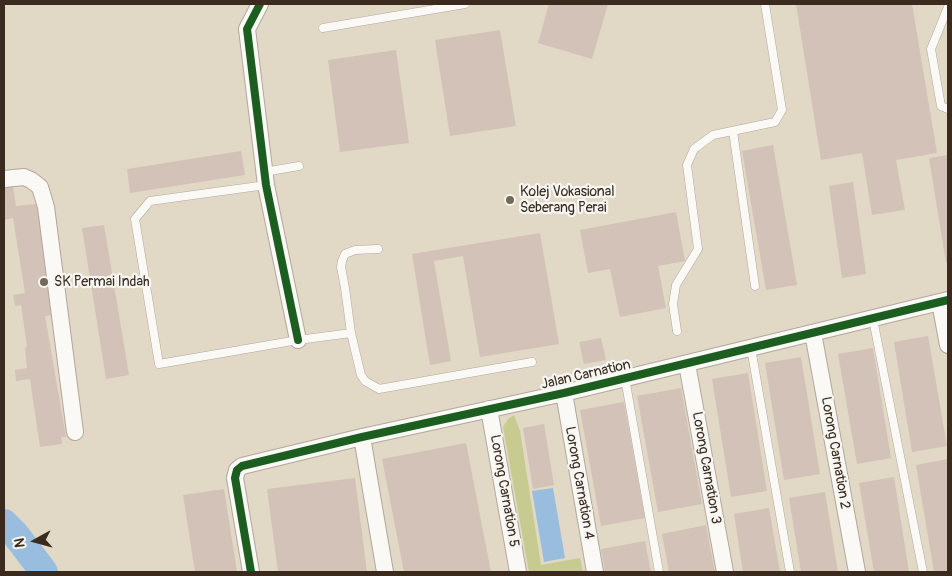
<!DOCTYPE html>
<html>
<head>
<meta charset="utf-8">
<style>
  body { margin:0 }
  #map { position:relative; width:952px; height:576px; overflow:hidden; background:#e2d8c6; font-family:Pangolin,sans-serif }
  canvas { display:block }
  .frame { position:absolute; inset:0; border:5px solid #3b2a1e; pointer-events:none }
  .north { position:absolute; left:10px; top:516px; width:50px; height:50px; -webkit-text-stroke:4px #f6f6f2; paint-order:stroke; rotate:263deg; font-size:14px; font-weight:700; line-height:20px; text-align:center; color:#3b2a1e }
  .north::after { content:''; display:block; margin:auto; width:18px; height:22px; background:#3b2a1e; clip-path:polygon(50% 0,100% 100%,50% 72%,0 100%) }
</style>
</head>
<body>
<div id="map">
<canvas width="952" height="576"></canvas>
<div class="frame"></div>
<div class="north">N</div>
</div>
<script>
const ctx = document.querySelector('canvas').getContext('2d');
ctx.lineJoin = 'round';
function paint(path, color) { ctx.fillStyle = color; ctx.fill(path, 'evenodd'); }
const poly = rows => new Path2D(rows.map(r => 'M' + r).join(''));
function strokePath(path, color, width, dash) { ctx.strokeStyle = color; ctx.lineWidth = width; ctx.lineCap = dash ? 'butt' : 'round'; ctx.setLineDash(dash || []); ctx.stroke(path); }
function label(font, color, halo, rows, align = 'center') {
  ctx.font = font + ' Pangolin,sans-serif'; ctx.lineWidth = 4.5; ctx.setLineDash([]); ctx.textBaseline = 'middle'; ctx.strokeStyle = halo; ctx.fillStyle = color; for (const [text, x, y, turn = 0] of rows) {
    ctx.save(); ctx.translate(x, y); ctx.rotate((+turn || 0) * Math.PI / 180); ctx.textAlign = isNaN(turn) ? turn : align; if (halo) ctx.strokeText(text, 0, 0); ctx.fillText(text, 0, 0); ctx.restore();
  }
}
paint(poly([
  [514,415,520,431,541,565,580,558,583,572,529,572,503,427,508,419]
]), '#c8cb90');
paint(poly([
  [553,488,565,558,544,562,532,491]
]), '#98bdde');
strokePath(poly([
  [4,523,15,534,44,572]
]), '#98bdde', 28);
paint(poly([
  [549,4,608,4,592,59,538,43],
  [796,4,912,4,937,153,896,160,905,210,872,215,862,153,821,160],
  [500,30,516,126,450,136,435,40],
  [396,50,409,143,340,152,328,60],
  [773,145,797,285,766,290,742,151],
  [241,151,245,175,130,193,127,169],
  [948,155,948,263,946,263,929,158],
  [853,182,866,274,842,278,829,186],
  [13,186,16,206,37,204,54,315,45,316,66,437,61,437,62,444,40,447,30,379,16,381,15,370,27,368,25,348,27,347,21,305,15,306,13,295,25,293,13,218,4,220,4,188],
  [676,212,685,261,658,266,666,308,620,317,610,269,588,273,580,230],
  [104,225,129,375,106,379,82,228],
  [540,233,559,344,480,357,463,256,434,261,451,361,430,365,412,254],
  [928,336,947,446,912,452,894,342],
  [601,338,606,360,584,364,579,342],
  [873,348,891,458,857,464,838,354],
  [801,357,820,474,784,480,765,363],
  [748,373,767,491,731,497,712,379],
  [681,388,702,504,658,512,637,396],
  [624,402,645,518,601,526,580,410],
  [544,424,554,485,533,489,523,428],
  [466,443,491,572,404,572,382,459],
  [948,459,948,572,934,572,916,465],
  [894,477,909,572,874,572,859,483],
  [355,478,367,572,278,572,267,489],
  [224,489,237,572,195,572,183,495],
  [825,492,838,572,801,572,789,498],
  [769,508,780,572,743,572,734,514],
  [706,525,715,572,669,572,662,534],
  [645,541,651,572,605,572,601,549]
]), '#d3c2b8');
const service = poly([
  [948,7,931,49,941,106,948,109],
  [323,28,465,4],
  [733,131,755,286],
  [264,172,299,166],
  [266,185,150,201,135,219,159,364,298,340,351,333],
  [378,249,355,250,345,254,342,261,341,267,345,288,351,333,361,375,365,381,379,389,532,362],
  [873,319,923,572],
  [677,331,673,304,676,285,698,249,687,165,694,149,713,135,775,122,782,110,765,4],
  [751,348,790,572],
  [625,378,659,572]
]);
const minor = poly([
  [260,4,247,29,266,185,298,340],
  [4,179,24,177,31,180,40,187,46,207,75,432],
  [940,302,948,345],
  [813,333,857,572],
  [687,364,725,572],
  [564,393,595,572],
  [489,409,518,572],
  [362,437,385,572],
  [251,572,235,478,237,470,242,466,362,437,564,393,948,300]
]);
strokePath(service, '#b0a89c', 9);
strokePath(minor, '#b0a89c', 18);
strokePath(service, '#fbf9f6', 8);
strokePath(minor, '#fbf9f6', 16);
strokePath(poly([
  [260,4,247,29,266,185,298,340],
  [251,572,235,478,237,470,242,466,362,437,564,393,948,300]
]), '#1b5e20', 8);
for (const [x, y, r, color] of [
  [510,200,5,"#756759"],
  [44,282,5,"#756759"]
]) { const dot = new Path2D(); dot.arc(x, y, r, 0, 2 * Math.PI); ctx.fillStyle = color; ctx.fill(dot); strokePath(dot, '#f6f6f2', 2); }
label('14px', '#3b2a1e', '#f6f6f2', [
  ["Kolej Vokasional",520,192],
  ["Seberang Perai",520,208],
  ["SK Permai Indah",54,282]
], 'left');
label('14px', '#3b2a1e', '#f6f6f2', [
  ["Jalan Carnation",586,375,-13],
  ["Lorong Carnation 2",835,453,80],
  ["Lorong Carnation 3",706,468,80],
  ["Lorong Carnation 4",579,483,80],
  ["Lorong Carnation 5",504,491,80]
]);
</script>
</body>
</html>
